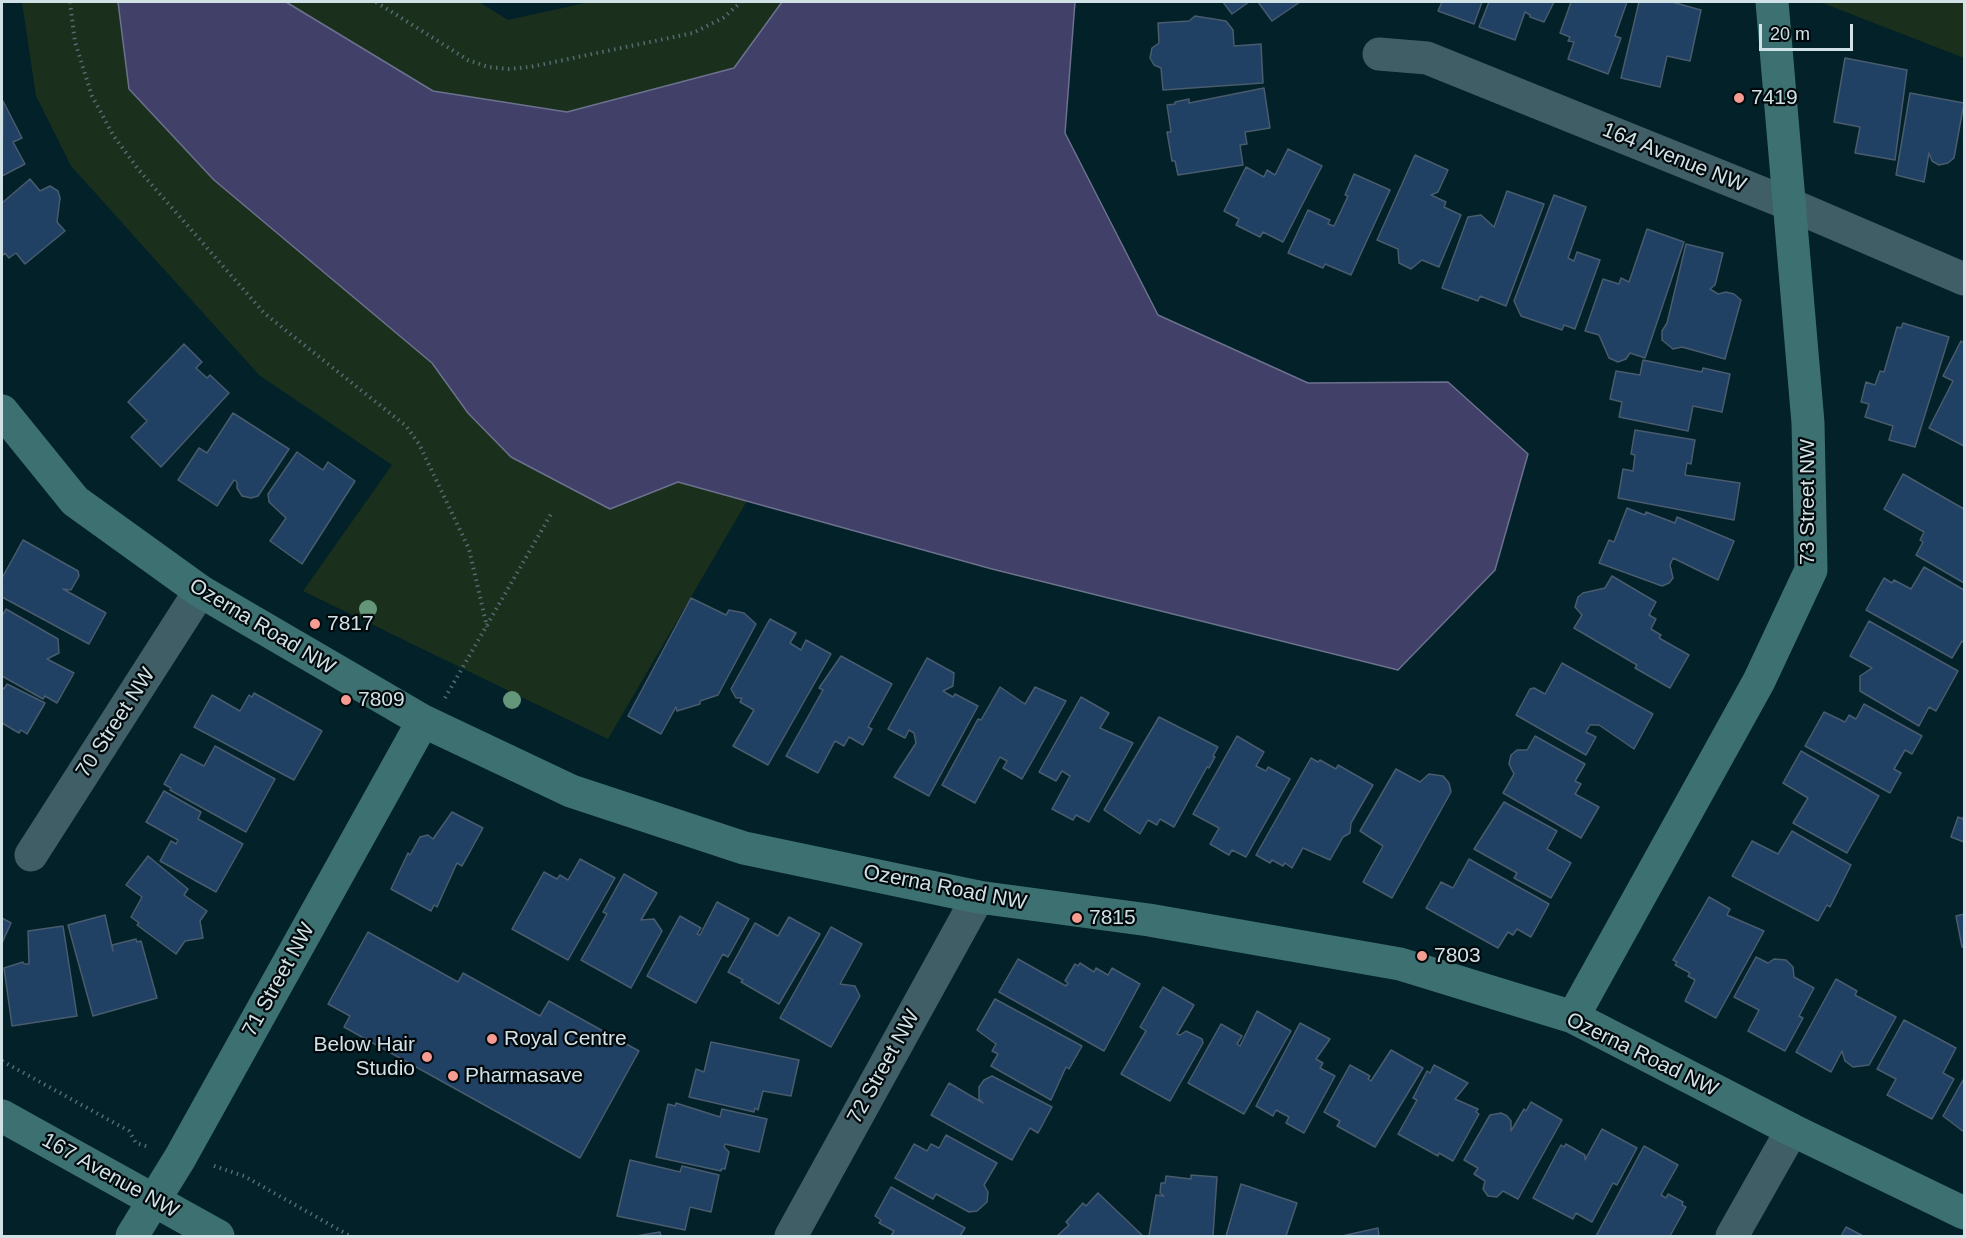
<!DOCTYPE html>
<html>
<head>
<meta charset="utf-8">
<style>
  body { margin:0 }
  #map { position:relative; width:1966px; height:1238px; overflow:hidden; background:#022128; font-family:Arial,sans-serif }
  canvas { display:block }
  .frame { position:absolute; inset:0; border:3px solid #d1e2e6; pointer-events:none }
  .scale { position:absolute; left:1759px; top:24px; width:94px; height:27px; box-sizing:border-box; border:3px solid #d1e2e6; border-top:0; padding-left:8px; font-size:18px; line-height:21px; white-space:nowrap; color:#d1e2e6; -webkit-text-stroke:4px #01090c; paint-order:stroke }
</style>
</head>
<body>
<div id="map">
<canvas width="1966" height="1238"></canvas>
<div class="frame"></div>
<div class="scale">20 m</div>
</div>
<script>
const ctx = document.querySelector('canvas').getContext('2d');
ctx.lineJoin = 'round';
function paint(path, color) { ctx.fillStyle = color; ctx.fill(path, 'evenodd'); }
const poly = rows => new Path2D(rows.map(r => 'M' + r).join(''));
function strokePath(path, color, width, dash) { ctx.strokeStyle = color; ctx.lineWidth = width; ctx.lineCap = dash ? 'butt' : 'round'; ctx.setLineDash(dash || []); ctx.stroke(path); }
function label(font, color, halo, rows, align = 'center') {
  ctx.font = font + ' Arial,sans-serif'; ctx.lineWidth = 4.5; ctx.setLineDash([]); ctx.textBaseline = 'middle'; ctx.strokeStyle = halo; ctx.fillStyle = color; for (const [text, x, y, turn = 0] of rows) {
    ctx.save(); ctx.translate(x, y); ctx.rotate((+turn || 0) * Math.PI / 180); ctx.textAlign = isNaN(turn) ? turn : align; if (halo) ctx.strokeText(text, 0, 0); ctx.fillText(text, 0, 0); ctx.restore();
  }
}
paint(poly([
  [22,2,479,2,508,20,590,2,1075,2,1065,133,1158,315,1308,383,1448,382,1528,454,1495,570,1398,670,747,501,608,739,303,591,392,465,259,375,71,166,36,96],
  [1820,2,1964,2,1964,58]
]), '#1a301d');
const water = poly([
  [118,2,286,2,433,91,567,112,734,68,782,2,1075,2,1065,133,1158,315,1308,383,1448,382,1528,454,1495,570,1398,670,992,569,678,482,610,509,511,457,468,413,432,363,214,180,129,89,118,2]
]);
paint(water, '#414069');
strokePath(water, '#6c718e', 1.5);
const building = poly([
  [1223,2,1249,2,1232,14,1223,2],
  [1258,2,1300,2,1272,21,1258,2],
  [1442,2,1482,2,1474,24,1438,11,1442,2],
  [1489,2,1554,2,1544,22,1530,17,1530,15,1525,12,1515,40,1479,27,1489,2],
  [1571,2,1627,2,1615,36,1621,38,1608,74,1568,59,1574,42,1568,41,1570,37,1560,33,1571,2],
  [1639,2,1672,2,1701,10,1690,61,1667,56,1660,87,1621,78,1639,2],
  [1195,16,1226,21,1233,30,1234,46,1261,44,1263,83,1163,90,1161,68,1154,65,1150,58,1152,48,1159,43,1158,23,1189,21,1195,16],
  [1845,58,1907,70,1895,160,1855,153,1860,127,1834,122,1845,58],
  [1264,88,1270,128,1245,132,1247,144,1240,145,1243,165,1178,175,1175,161,1172,161,1167,132,1171,132,1167,105,1175,104,1175,102,1189,99,1189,103,1264,88],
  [1910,93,1964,103,1954,158,1948,163,1939,165,1932,161,1929,153,1924,182,1896,175,1910,93],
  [3,101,22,138,13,142,25,164,2,176,3,101],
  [1288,149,1322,166,1283,242,1263,232,1260,237,1236,225,1239,219,1224,211,1246,167,1264,177,1267,170,1275,175,1288,149],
  [1415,155,1448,170,1438,192,1431,195,1446,202,1444,207,1461,215,1439,267,1422,260,1411,269,1399,263,1398,249,1377,240,1415,155],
  [1354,174,1390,190,1351,275,1325,264,1323,268,1288,253,1308,210,1330,220,1328,224,1334,226,1348,196,1345,195,1354,174],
  [30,179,40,191,50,186,58,191,60,198,57,222,65,231,25,264,16,253,9,258,5,253,2,256,2,203,30,179],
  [1507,191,1544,204,1506,306,1480,296,1478,301,1442,288,1468,217,1481,215,1494,227,1507,191],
  [1554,195,1586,207,1568,258,1574,261,1577,252,1600,260,1575,329,1564,325,1562,330,1521,316,1514,301,1554,195],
  [1647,229,1684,242,1645,358,1630,353,1626,359,1618,362,1609,358,1599,335,1585,331,1603,279,1619,284,1621,278,1629,282,1647,229],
  [1686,244,1723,253,1715,285,1710,289,1718,294,1726,292,1734,294,1741,300,1725,359,1682,347,1673,349,1662,340,1662,331,1667,323,1686,244],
  [1903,323,1949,337,1915,447,1889,440,1893,426,1865,417,1869,404,1861,402,1866,382,1875,385,1880,371,1884,372,1897,327,1901,328,1903,323],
  [1961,341,1964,343,1964,446,1929,428,1953,381,1943,376,1961,341],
  [184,344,202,362,196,368,207,378,210,375,229,393,161,467,131,437,147,421,128,402,184,344],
  [1643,360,1702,372,1703,368,1730,374,1722,412,1693,406,1688,431,1619,417,1622,402,1610,399,1616,371,1640,375,1643,360],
  [233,413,289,449,258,496,251,498,242,496,237,488,237,482,234,480,217,506,178,480,199,448,207,453,233,413],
  [1635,430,1695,440,1691,464,1687,463,1685,475,1740,483,1734,520,1618,498,1623,469,1633,471,1635,455,1631,454,1635,430],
  [297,452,323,470,328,462,355,481,302,564,270,541,286,518,269,502,268,494,297,452],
  [1903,474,1964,509,1964,583,1916,555,1923,542,1920,540,1924,532,1884,509,1903,474],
  [1627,508,1645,515,1646,512,1675,523,1677,517,1734,541,1718,580,1673,558,1670,565,1673,578,1669,583,1662,586,1599,563,1609,540,1614,542,1627,508],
  [23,540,78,571,79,576,71,590,63,589,106,613,89,644,2,597,2,578,23,540],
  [1924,567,1964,590,1964,643,1962,641,1952,658,1866,610,1884,578,1892,583,1894,580,1911,589,1924,567],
  [1612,576,1656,602,1649,615,1656,619,1651,629,1661,635,1659,638,1689,655,1670,688,1635,668,1637,665,1574,628,1582,615,1575,607,1578,597,1583,593,1605,588,1612,576],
  [691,598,726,615,729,610,744,613,756,624,718,695,700,701,700,704,677,711,676,707,661,734,628,716,691,598],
  [6,609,58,639,59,653,47,659,74,673,57,703,45,696,43,699,2,676,2,616,6,609],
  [770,619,796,633,790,643,801,650,806,640,831,654,768,765,733,746,754,710,740,702,742,698,736,698,731,689,770,619],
  [1869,621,1958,671,1936,711,1929,707,1919,726,1860,691,1860,676,1872,668,1850,656,1869,621],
  [841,656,892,684,868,727,872,729,863,745,849,737,844,746,835,741,818,773,786,756,823,690,819,688,841,656],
  [927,658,954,673,953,686,943,691,953,697,955,694,978,706,929,796,894,777,916,743,914,733,909,730,905,738,888,729,927,658],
  [1562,663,1653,714,1634,749,1599,725,1590,725,1586,732,1596,737,1586,755,1516,715,1530,689,1534,688,1545,694,1562,663],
  [7,684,45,703,27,734,21,730,19,733,2,723,2,687,4,689,7,684],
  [1000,687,1025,704,1035,687,1066,701,1022,779,1003,768,1007,761,1000,757,975,803,942,785,978,719,981,720,1000,687],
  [254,693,322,731,294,780,194,727,212,695,240,711,249,695,252,697,254,693],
  [1081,697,1109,713,1100,728,1133,743,1089,822,1076,815,1073,820,1052,809,1070,776,1062,771,1056,781,1039,772,1081,697],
  [1864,704,1922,736,1912,754,1905,750,1894,769,1901,773,1890,793,1805,746,1824,712,1845,722,1849,715,1856,719,1864,704],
  [1159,717,1218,747,1213,756,1215,757,1209,768,1207,767,1174,827,1160,819,1157,825,1148,820,1140,834,1104,810,1159,717],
  [1237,736,1264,752,1256,766,1266,771,1268,767,1290,779,1246,857,1232,850,1229,855,1210,844,1219,828,1193,814,1237,736],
  [1535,736,1585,764,1575,781,1581,784,1575,794,1599,807,1581,838,1503,793,1514,774,1509,764,1511,755,1517,750,1527,750,1535,736],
  [215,746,275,779,246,832,170,790,171,788,164,784,181,754,204,766,215,746],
  [1801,751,1879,796,1847,853,1793,823,1808,798,1783,783,1801,751],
  [1311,758,1318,762,1320,760,1336,769,1338,765,1373,785,1351,823,1350,833,1343,837,1330,860,1303,848,1292,868,1285,863,1283,866,1272,860,1270,863,1256,855,1311,758],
  [1396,769,1420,782,1429,774,1443,776,1449,783,1451,792,1392,898,1363,882,1383,846,1360,831,1396,769],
  [164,791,201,812,198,819,243,844,216,892,160,861,171,841,176,844,178,840,146,822,164,791],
  [1504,802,1557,831,1547,849,1571,863,1551,898,1514,878,1517,873,1474,849,1504,802],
  [452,812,483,828,462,866,457,863,437,907,434,905,431,911,391,889,408,853,410,855,420,837,428,835,433,839,452,812],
  [1964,814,1964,842,1951,837,1958,817,1963,819,1964,814],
  [1792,831,1851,865,1830,907,1827,905,1818,921,1732,876,1752,841,1778,854,1792,831],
  [148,856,188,889,184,895,207,911,200,921,203,938,185,941,176,954,137,925,139,923,131,917,142,897,126,885,148,856],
  [580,859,615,878,568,960,512,929,544,872,557,879,560,875,568,880,580,859],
  [1469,859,1549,904,1531,937,1517,929,1513,935,1508,932,1498,948,1426,908,1441,882,1453,888,1469,859],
  [624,874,657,893,641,920,654,919,662,931,631,988,581,960,607,914,603,912,624,874],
  [1709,897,1730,909,1727,915,1764,931,1716,1018,1685,1001,1695,980,1688,976,1690,973,1675,965,1677,962,1673,960,1709,897],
  [717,902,749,919,728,957,723,954,696,1003,647,976,680,916,701,928,697,934,700,935,717,902],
  [1964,914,1964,947,1962,947,1956,916,1964,914],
  [105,915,113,951,112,945,136,939,137,942,141,941,157,998,93,1016,68,925,105,915],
  [789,917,820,934,779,1004,741,982,743,980,728,972,755,923,778,936,789,917],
  [2,918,11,923,2,943,2,918],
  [63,926,77,1016,12,1026,4,968,23,962,24,964,29,964,28,931,63,926],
  [831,927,862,944,840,984,855,986,860,996,831,1047,780,1018,831,927],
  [368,932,458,982,463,973,540,1016,549,1001,639,1051,580,1158,344,1027,350,1016,328,1004,368,932],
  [1756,957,1768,963,1774,959,1786,960,1793,967,1794,977,1814,988,1799,1016,1803,1018,1785,1051,1748,1031,1759,1010,1734,997,1756,957],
  [1018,959,1066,986,1068,983,1065,981,1075,964,1078,966,1080,963,1094,972,1096,968,1108,975,1112,968,1140,984,1104,1051,999,992,1018,959],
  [1836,979,1857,991,1855,995,1896,1017,1869,1065,1853,1067,1845,1061,1842,1051,1831,1072,1796,1052,1836,979],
  [1163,987,1194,1005,1177,1034,1180,1035,1186,1031,1202,1039,1203,1043,1170,1101,1121,1074,1146,1031,1140,1027,1163,987],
  [995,999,1082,1046,1069,1069,1066,1067,1051,1100,991,1066,998,1054,992,1051,996,1044,977,1030,995,999],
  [1257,1011,1291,1031,1244,1114,1188,1083,1221,1024,1242,1036,1237,1044,1240,1046,1257,1011],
  [1904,1020,1956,1048,1943,1073,1954,1079,1932,1119,1887,1095,1896,1079,1877,1069,1904,1020],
  [1300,1023,1330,1039,1316,1059,1323,1063,1320,1068,1335,1076,1304,1133,1286,1123,1289,1117,1276,1110,1273,1116,1256,1106,1300,1023],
  [711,1042,799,1060,791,1096,763,1091,758,1110,755,1108,754,1112,689,1097,696,1069,704,1072,711,1042],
  [1391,1050,1423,1068,1375,1147,1337,1126,1340,1121,1324,1112,1350,1065,1370,1076,1368,1079,1371,1081,1391,1050],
  [1434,1065,1468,1083,1455,1099,1478,1109,1476,1112,1479,1114,1453,1161,1439,1153,1438,1156,1398,1134,1417,1100,1413,1098,1427,1071,1430,1073,1434,1065],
  [992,1076,1052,1107,1038,1133,1030,1128,1012,1160,931,1115,949,1083,983,1103,979,1099,979,1087,984,1080,992,1076],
  [1963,1080,1964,1081,1964,1132,1943,1116,1963,1080],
  [1531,1102,1562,1120,1518,1199,1503,1191,1497,1197,1488,1196,1483,1189,1485,1181,1474,1174,1478,1168,1464,1160,1490,1115,1501,1113,1507,1116,1511,1121,1511,1131,1524,1109,1526,1111,1531,1102],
  [676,1103,720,1117,722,1109,767,1119,759,1152,725,1144,724,1147,729,1152,725,1169,721,1169,721,1171,656,1157,668,1104,675,1106,676,1103],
  [1602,1129,1637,1148,1617,1185,1613,1183,1592,1222,1576,1213,1573,1219,1533,1198,1561,1145,1564,1147,1566,1144,1585,1155,1585,1160,1602,1129],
  [946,1135,997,1163,984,1185,988,1192,987,1202,977,1211,969,1212,936,1194,933,1199,895,1178,914,1144,927,1151,931,1144,939,1148,946,1135],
  [1644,1146,1678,1165,1661,1195,1666,1198,1668,1194,1683,1202,1682,1205,1686,1207,1670,1236,1596,1236,1644,1146],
  [630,1160,680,1172,682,1166,719,1175,711,1212,690,1207,685,1230,617,1216,630,1160],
  [1191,1175,1217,1177,1213,1236,1149,1236,1156,1195,1164,1196,1160,1193,1161,1183,1165,1183,1166,1176,1191,1179,1191,1175],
  [1241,1184,1297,1203,1286,1236,1226,1236,1241,1184],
  [891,1187,965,1228,960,1236,891,1236,894,1231,879,1223,881,1220,875,1216,891,1187],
  [1098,1193,1143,1236,1057,1236,1069,1225,1066,1222,1083,1203,1086,1206,1098,1193],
  [1846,1227,1863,1236,1841,1236,1846,1227],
  [1378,1228,1379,1236,1342,1236,1378,1228],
  [660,1232,661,1236,636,1236,660,1232]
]);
paint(building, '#204163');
strokePath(building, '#495b6e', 1.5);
strokePath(poly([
  [70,2,75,42,92,96,113,135,138,169,264,313,406,426,419,444,469,549,487,627],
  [376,2,468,60,488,67,508,69,530,67,693,33,723,18,741,2],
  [445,698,551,514],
  [2,1061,129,1131,136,1143,149,1147],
  [214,1166,244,1176,350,1236]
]), '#536c72', 4, [1.5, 4.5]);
strokePath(poly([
  [1379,54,1427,58,1789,204,1964,279],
  [31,855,200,591],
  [791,1236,978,897],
  [1732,1236,1792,1130]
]), '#3f5e66', 33);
strokePath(poly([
  [2,411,75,501,200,591,423,721,571,791,744,848,978,897,1149,920,1400,964,1573,1017,1792,1130,1964,1213],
  [1573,1017,1759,681,1811,570,1808,423,1772,2],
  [2,1116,218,1236],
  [132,1236,180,1158,423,721]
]), '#3d7071', 33);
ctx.fillStyle = '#64967a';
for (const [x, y] of [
  [368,609],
  [512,700]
]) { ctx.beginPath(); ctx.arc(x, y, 9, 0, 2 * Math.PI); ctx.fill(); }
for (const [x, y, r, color] of [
  [1739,98,6,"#f59c93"],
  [315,624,6,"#f59c93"],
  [346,700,6,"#f59c93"],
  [1077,918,6,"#f59c93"],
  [1422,956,6,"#f59c93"],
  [492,1039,6,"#f59c93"],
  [427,1057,6,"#f59c93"],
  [453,1076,6,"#f59c93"]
]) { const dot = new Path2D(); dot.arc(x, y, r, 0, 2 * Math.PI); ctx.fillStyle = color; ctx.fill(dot); strokePath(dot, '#01090c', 2); }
label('21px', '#d1e2e6', '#01090c', [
  ["7419",1751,98],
  ["7817",327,624],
  ["7809",358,700],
  ["7815",1089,918],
  ["7803",1434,956],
  ["Royal Centre",504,1039],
  ["Below Hair",415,1045,"right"],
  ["Studio",415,1069,"right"],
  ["Pharmasave",465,1076]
], 'left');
label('21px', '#d1e2e6', '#01090c', [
  ["164 Avenue NW",1674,158,22],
  ["73 Street NW",1808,502,-90],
  ["Ozerna Road NW",262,627,31],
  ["70 Street NW",116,723,-57],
  ["Ozerna Road NW",945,888,11],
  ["71 Street NW",279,980,-61],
  ["Ozerna Road NW",1642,1055,26],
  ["72 Street NW",884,1067,-61],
  ["167 Avenue NW",110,1176,29]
]);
</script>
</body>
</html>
